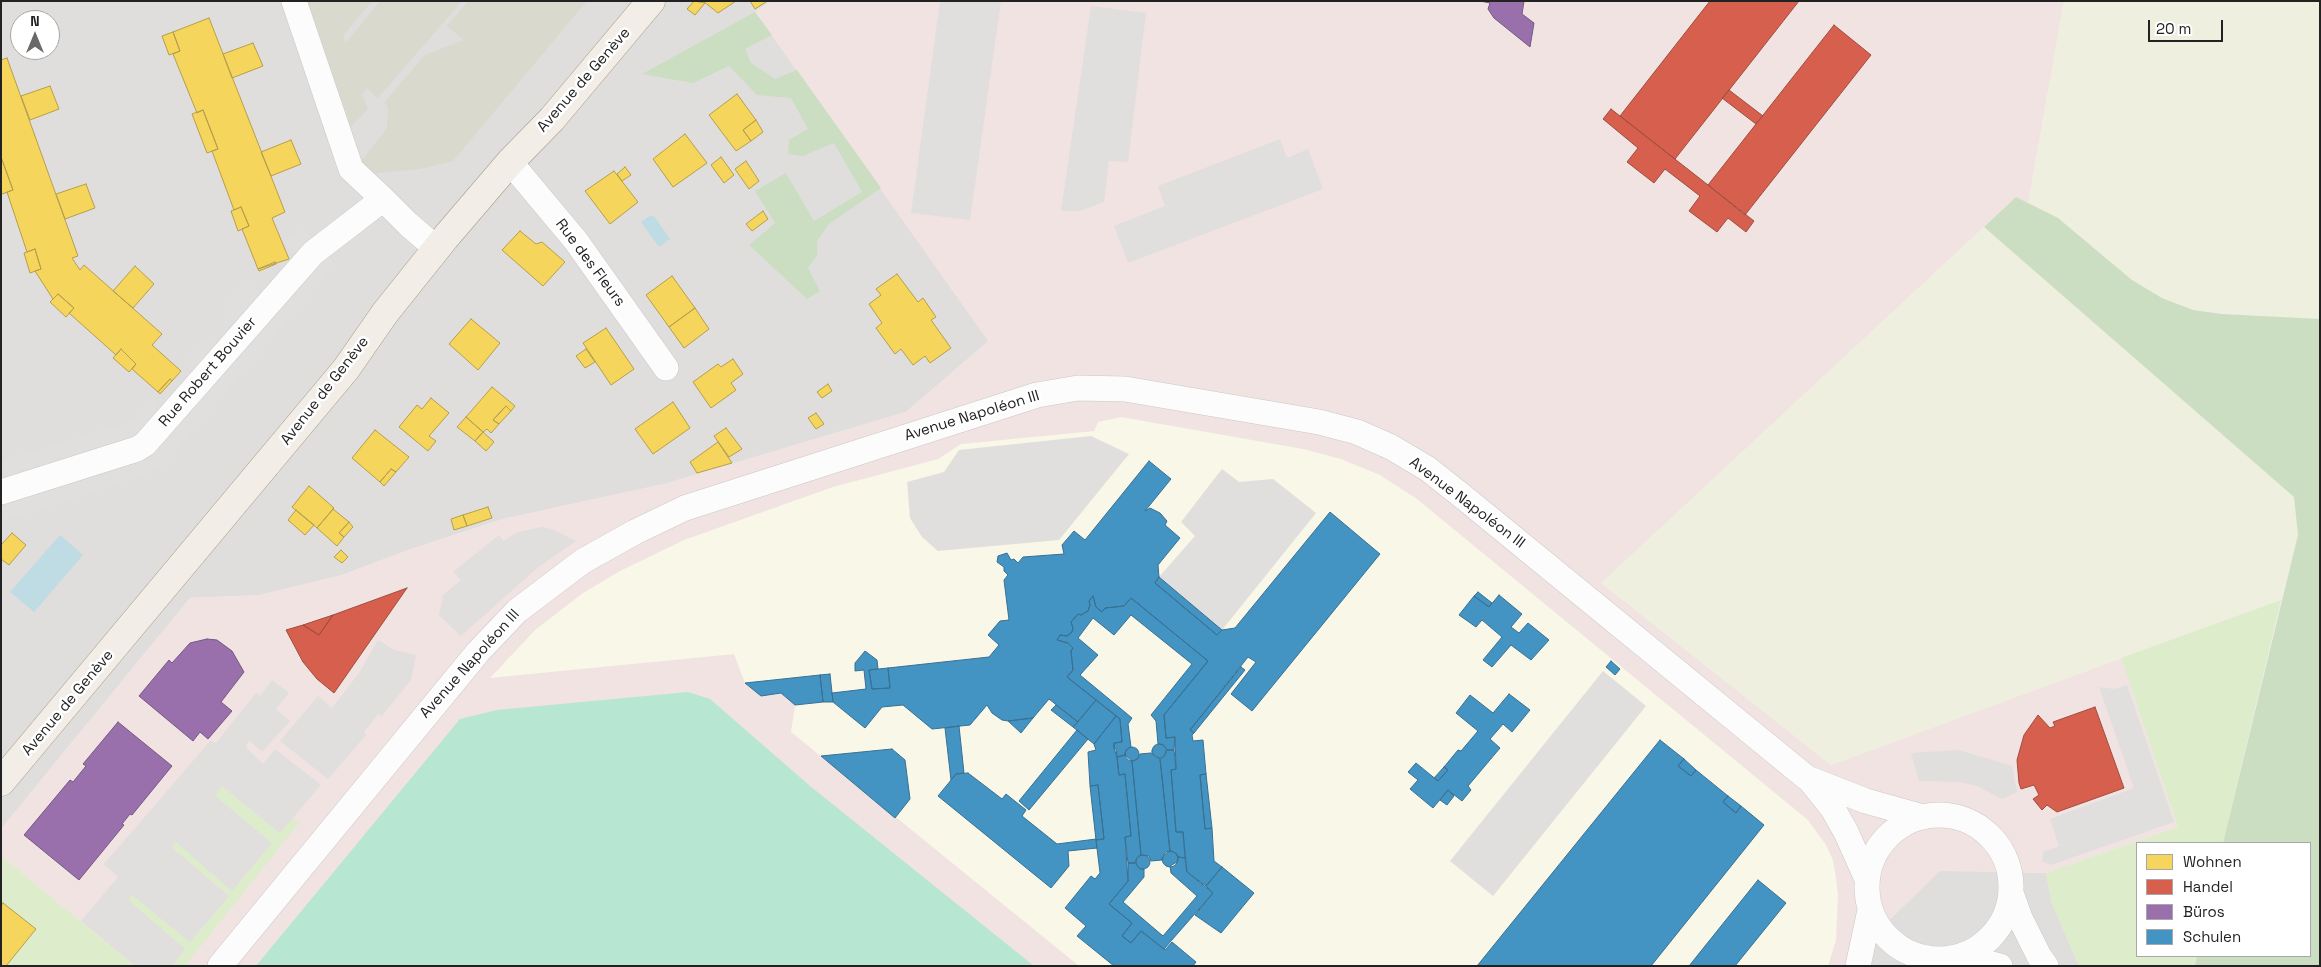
<!DOCTYPE html>
<html>
<head>
<meta charset="utf-8">
<style>
  body { margin:0 }
  #map { position:relative; width:2321px; height:967px; overflow:hidden; background:#f0eeeb; font-family:"Space Grotesk",sans-serif }
  canvas { display:block }
  .frame { position:absolute; inset:0; border:2px solid #222; pointer-events:none }
  .legend { position:absolute; left:2136px; top:842px; width:175px; height:115px; box-sizing:border-box; background:#fff; border:1px solid #a7a7a7; margin:0; padding:6px 9px; list-style:none; font-size:15px; color:#222 }
  .legend li { display:flex; align-items:center; gap:10px; height:25px }
  .legend b { width:25px; border:1px solid #a7a7a7 }
  .north { position:absolute; left:10px; top:10px; width:50px; height:50px; box-sizing:border-box; background:#fff; border:1px solid #a7a7a7; border-radius:50%; rotate:0deg; font-size:14px; font-weight:700; line-height:20px; text-align:center; color:#222 }
  .north::after { content:''; display:block; margin:auto; width:18px; height:22px; background:#6a6968; clip-path:polygon(50% 0,100% 100%,50% 72%,0 100%) }
  .scale { position:absolute; left:2148px; top:20px; width:75px; height:22px; box-sizing:border-box; border:2px solid #222; border-top:0; padding-left:6px; font-size:15px; line-height:18px; white-space:nowrap; color:#222; -webkit-text-stroke:4px #fff; paint-order:stroke }
</style>
</head>
<body>
<div id="map">
<canvas width="2321" height="967"></canvas>
<div class="frame"></div>
<ul class="legend">
<li><b style="height:14px;background:#f6d55c"></b>Wohnen</li>
<li><b style="height:14px;background:#d6604d"></b>Handel</li>
<li><b style="height:14px;background:#9970ab"></b>Büros</li>
<li><b style="height:14px;background:#4393c3"></b>Schulen</li>
</ul>
<div class="north">N</div>
<div class="scale">20 m</div>
</div>
<script>
const ctx = document.querySelector('canvas').getContext('2d');
ctx.lineJoin = 'round';
function paint(path, color) { ctx.fillStyle = color; ctx.fill(path, 'evenodd'); }
const poly = rows => new Path2D(rows.map(r => 'M' + r).join(''));
function strokePath(path, color, width, dash) { ctx.strokeStyle = color; ctx.lineWidth = width; ctx.lineCap = dash ? 'butt' : 'round'; ctx.setLineDash(dash || []); ctx.stroke(path); }
function label(font, color, halo, rows, align = 'center') {
  ctx.font = font + ' "Space Grotesk",sans-serif'; ctx.lineWidth = 5; ctx.setLineDash([]); ctx.textBaseline = 'middle'; ctx.strokeStyle = halo; ctx.fillStyle = color; for (const [text, x, y, turn = 0] of rows) {
    ctx.save(); ctx.translate(x, y); ctx.rotate((+turn || 0) * Math.PI / 180); ctx.textAlign = isNaN(turn) ? turn : align; if (halo) ctx.strokeText(text, 0, 0); ctx.fillText(text, 0, 0); ctx.restore();
  }
}
paint(poly([
  [1,1,771,1,756,12,989,341,906,412,664,484,503,519,411,549,342,575,260,595,190,598,1,829],
  [20,20,50,20,50,50,20,50],
  [1940,870,2046,873,2052,903,2079,966,1842,966]
]), '#dfdedc');
paint(poly([
  [771,1,2064,1,2028,204,2016,197,1602,583,1831,765,2121,658,2178,827,2046,873,1940,871,1842,966,135,966,1,856,1,829,190,598,260,595,342,575,411,549,503,519,664,484,906,412,988,341,755,12]
]), '#f1e3e1');
paint(poly([
  [1121,417,1303,449,1341,459,1380,475,1417,499,1808,820,1826,845,1833,860,1836,878,1838,895,1836,940,1828,966,1079,966,791,732,795,705,781,693,761,696,745,683,734,654,490,678,535,630,583,593,620,571,684,540,833,487,938,459,961,444,1094,431,1098,422]
]), '#f8f7e8');
paint(poly([
  [307,1,372,1,343,36,346,43,380,1,462,1,378,98,367,88,362,94,368,109,351,127],
  [468,1,587,1,453,161,420,169,368,174,359,164,387,128,388,107,384,103,425,55,464,40,447,26]
]), '#d9d9cd');
paint(poly([
  [2064,1,2320,1,2320,318,2267,318,2193,310,2162,298,2132,280,2058,218,2028,204],
  [1984,227,2294,497,2298,535,2281,600,1831,765,1601,583]
]), '#efefdf');
paint(poly([
  [2281,600,2223,843,2137,843,2137,956,2197,956,2195,966,2079,966,2052,903,2046,873,2178,827,2121,658],
  [222,786,280,833,293,818,299,823,185,966,178,966,174,963,185,949,128,900,132,895,190,942,229,895,171,848],
  [1,856,135,966,1,966]
]), '#ddeccb');
paint(poly([
  [755,12,772,35,745,49,751,63,775,79,797,70,881,188,829,224,817,241,817,256,808,268,820,291,807,299,749,245,775,223,755,191,786,173,814,221,862,192,834,143,803,156,788,154,789,140,808,129,791,98,757,95,729,66,693,83,642,74],
  [2016,197,2058,218,2132,280,2162,298,2193,310,2222,314,2320,319,2320,966,2195,966,2197,956,2310,956,2310,843,2223,843,2298,535,2294,497,1984,227]
]), '#cbdec1');
paint(poly([
  [688,692,710,699,810,786,1034,966,256,966,460,719,497,710]
]), '#b7e6d2');
paint(poly([
  [940,1,1001,1,970,220,911,213],
  [1091,6,1146,13,1128,162,1109,161,1104,202,1080,211,1061,211],
  [1280,139,1287,158,1308,149,1323,189,1128,263,1114,226,1165,206,1158,186],
  [302,228,336,264,163,466,152,472,1,522,1,481,5,480,1,461,130,422,150,399,162,409,194,373,181,360,204,336,216,347,237,323,221,309,247,280,262,293,296,256,286,239],
  [1091,436,1129,454,1059,540,938,551,922,537,910,518,907,482,944,472,959,450],
  [1222,469,1239,482,1273,479,1316,513,1222,630,1159,577,1195,536,1181,522],
  [542,527,552,529,576,541,537,568,461,636,439,615,443,595,461,580,453,572,499,535,503,541,518,532],
  [378,640,394,650,416,655,411,680,382,716,378,714,364,732,366,735,328,779,280,741,318,696,332,708,359,673],
  [1603,671,1646,706,1493,896,1450,861],
  [272,680,289,693,276,709,290,721,262,752,249,740,246,747,263,764,275,749,321,785,280,833,222,786,215,796,272,843,232,891,176,842,172,848,229,896,190,942,132,895,128,900,185,949,172,966,135,966,81,921,118,877,104,864,211,740,216,743,256,693,260,696],
  [2127,685,2174,822,2051,865,2042,861,2043,852,2059,846,2050,819,2134,788,2099,687,2115,689],
  [1959,750,2012,766,2017,792,2002,799,1977,786,1959,782,1919,781,1911,753]
]), '#e0dfde');
paint(poly([
  [650,216,654,216,670,239,659,247,641,222],
  [60,535,83,555,34,612,10,592]
]), '#bfdbe3');
const homes = poly([
  [694,1,705,3,695,15,687,9,694,1],
  [703,1,736,1,718,13,703,1],
  [750,1,766,1,766,2,755,9,750,1],
  [209,18,285,212,272,218,289,259,258,269,242,229,249,226,241,207,234,210,212,151,218,149,203,110,197,113,173,54,180,51,173,32,209,18],
  [173,32,180,51,169,55,162,36,173,32],
  [253,43,263,66,232,78,223,54,253,43],
  [7,58,78,256,72,258,80,270,84,265,162,334,152,345,181,371,172,381,170,379,158,392,132,369,136,364,121,349,116,355,69,313,74,308,58,294,53,299,35,271,41,269,35,249,27,252,7,192,13,190,1,157,1,60,7,58],
  [50,86,59,109,30,120,21,96,50,86],
  [737,94,756,120,743,130,751,141,736,151,709,115,737,94],
  [203,110,218,149,207,153,192,114,203,110],
  [756,120,763,132,751,141,743,130,756,120],
  [685,134,707,163,673,187,653,159,685,134],
  [291,140,301,164,271,176,261,152,291,140],
  [1,157,13,190,2,194,1,193,1,157],
  [721,157,734,175,724,183,711,165,721,157],
  [746,161,759,181,749,189,735,169,746,161],
  [625,167,631,175,622,181,617,174,625,167],
  [614,171,638,202,610,224,585,191,614,171],
  [86,184,95,208,65,219,56,194,86,184],
  [241,207,249,226,238,231,231,211,241,207],
  [763,211,768,219,752,231,746,224,763,211],
  [520,231,536,244,542,242,565,262,543,286,502,250,520,231],
  [35,249,41,269,30,273,24,253,35,249],
  [275,262,276,264,259,271,258,269,275,262],
  [135,266,154,284,133,308,113,291,135,266],
  [897,274,918,302,923,298,936,317,931,320,951,348,930,363,925,356,913,365,901,349,895,354,876,328,882,323,869,304,881,295,876,289,897,274],
  [672,276,695,308,669,327,646,295,672,276],
  [58,294,74,308,66,317,50,302,58,294],
  [695,308,709,329,684,348,669,327,695,308],
  [471,319,500,343,478,370,449,344,471,319],
  [606,328,634,369,611,385,583,343,606,328],
  [121,349,136,364,129,372,113,358,121,349],
  [586,349,595,362,585,368,576,356,586,349],
  [733,359,743,374,731,383,736,390,711,408,693,382,718,364,721,367,733,359],
  [170,379,172,381,160,394,158,392,170,379],
  [828,384,832,391,822,398,817,392,828,384],
  [492,387,515,406,511,411,506,406,493,420,499,424,491,433,487,429,483,432,466,417,492,387],
  [431,398,449,413,429,436,436,441,428,451,399,427,417,405,422,409,431,398],
  [673,402,690,428,653,454,635,429,673,402],
  [506,406,511,411,499,424,493,420,506,406],
  [816,413,824,424,816,429,808,418,816,413],
  [466,417,483,432,475,441,457,427,466,417],
  [726,428,742,449,729,457,714,436,726,428],
  [375,430,409,457,396,472,391,469,380,482,352,458,375,430],
  [483,432,494,442,486,451,475,441,483,432],
  [718,442,732,463,697,473,690,462,718,442],
  [391,469,396,472,384,486,380,482,391,469],
  [309,486,334,508,317,528,292,507,309,486],
  [488,507,492,518,467,526,463,515,488,507],
  [333,509,349,522,339,533,344,537,337,546,317,528,333,509],
  [296,510,314,525,305,535,288,520,296,510],
  [463,515,467,526,454,530,451,519,463,515],
  [349,522,353,527,344,537,339,533,349,522],
  [12,533,26,545,9,565,1,559,1,545,12,533],
  [341,550,348,557,342,563,334,557,341,550],
  [3,903,36,929,6,966,1,966,1,906,3,903]
]);
paint(homes, '#f6d55c');
strokePath(homes, '#b69f4b', 1);
const shops = poly([
  [1710,1,1799,1,1675,159,1620,116,1710,1],
  [1834,25,1871,55,1745,215,1708,185,1834,25],
  [1729,90,1763,116,1756,124,1722,98,1729,90],
  [1611,109,1754,221,1746,232,1728,218,1717,232,1689,211,1700,196,1665,169,1654,183,1627,162,1638,148,1603,119,1611,109],
  [407,588,334,693,317,679,303,662,286,630,303,625,319,635,333,615,407,588],
  [333,615,319,635,303,625,333,615],
  [2095,707,2124,788,2057,812,2047,805,2042,810,2033,799,2039,795,2034,785,2021,789,2019,783,2017,760,2024,735,2038,715,2050,728,2055,726,2053,722,2095,707]
]);
paint(shops, '#d6604d');
strokePath(shops, '#a04d40', 1);
const offices = poly([
  [1480,1,1524,1,1522,14,1534,23,1530,47,1494,18,1488,9,1490,3,1480,1],
  [207,639,217,640,232,651,244,672,221,702,232,711,208,739,200,732,193,741,139,696,169,660,172,663,190,643,207,639],
  [118,722,172,766,132,815,130,814,122,824,124,825,79,880,24,835,70,780,73,782,86,766,83,764,118,722]
]);
paint(offices, '#9970ab');
strokePath(offices, '#755982', 1);
const schools = poly([
  [1149,461,1171,479,1145,511,1150,508,1160,513,1167,521,1165,525,1180,538,1158,565,1159,577,1155,583,1217,635,1222,630,1235,628,1330,512,1380,554,1252,711,1231,694,1256,662,1248,657,1190,730,1194,733,1192,735,1193,741,1203,740,1206,774,1200,775,1205,829,1212,828,1214,861,1222,867,1206,886,1187,872,1183,832,1176,832,1171,770,1176,769,1175,737,1166,738,1164,715,1208,661,1131,598,1124,606,1105,608,1102,612,1096,607,1093,596,1089,601,1090,605,1088,611,1081,615,1078,614,1071,622,1073,628,1072,632,1067,636,1060,635,1057,640,1068,643,1073,648,1071,651,1073,670,1067,677,1096,700,1078,722,1049,699,1033,718,1008,721,1002,720,992,713,987,705,970,725,932,729,903,705,882,707,865,728,833,702,832,693,866,689,864,670,855,671,855,663,865,651,877,660,878,669,869,670,872,689,890,688,888,668,989,657,999,645,988,635,1000,621,1009,620,1004,580,1008,575,1004,571,1004,567,997,562,998,556,1007,553,1011,560,1014,559,1018,563,1023,557,1064,554,1062,545,1074,531,1085,540,1149,461],
  [1159,577,1222,630,1217,635,1155,583,1159,577],
  [1478,592,1492,603,1489,607,1474,596,1478,592],
  [1499,595,1522,614,1511,627,1519,633,1528,623,1549,640,1531,660,1511,645,1492,667,1483,660,1502,637,1482,620,1476,627,1459,615,1474,596,1489,607,1499,595],
  [1093,596,1096,607,1102,612,1105,608,1124,606,1131,598,1208,661,1164,715,1166,738,1175,737,1174,750,1167,750,1164,745,1158,744,1156,721,1151,715,1192,664,1131,615,1114,635,1093,618,1078,638,1098,655,1080,675,1132,718,1128,724,1131,747,1126,750,1125,755,1117,757,1114,748,1114,743,1122,742,1120,719,1067,677,1073,670,1071,651,1073,648,1068,643,1057,640,1060,635,1067,636,1072,632,1073,628,1071,622,1078,614,1081,615,1088,611,1090,605,1089,601,1093,596],
  [1611,661,1620,669,1615,675,1606,667,1611,661],
  [1241,667,1245,670,1194,733,1190,730,1241,667],
  [888,668,890,688,872,689,869,670,888,668],
  [830,674,833,702,823,702,820,675,830,674],
  [820,675,823,702,795,705,781,693,761,696,745,683,820,675],
  [1509,694,1530,710,1512,732,1503,724,1490,739,1500,748,1468,786,1471,790,1462,801,1448,790,1433,808,1410,789,1418,780,1408,772,1416,763,1438,781,1448,770,1444,767,1458,750,1461,751,1478,731,1456,713,1470,695,1493,713,1509,694],
  [1096,700,1116,716,1094,744,1073,727,1096,700],
  [1056,705,1078,722,1073,727,1051,710,1056,705],
  [1116,716,1120,719,1122,742,1114,743,1114,748,1116,749,1119,775,1125,774,1131,836,1125,837,1128,881,1109,904,1132,923,1122,936,1131,943,1141,931,1165,950,1172,942,1196,962,1193,966,1114,966,1077,936,1086,926,1065,908,1091,876,1095,879,1100,873,1096,840,1104,839,1098,785,1090,786,1088,752,1096,750,1094,744,1116,716],
  [1033,718,1021,733,1008,721,1033,718],
  [959,726,964,773,956,774,951,780,945,728,959,726],
  [1077,730,1088,739,1029,810,1019,801,1077,730],
  [1660,740,1684,759,1678,766,1691,776,1696,770,1728,796,1723,802,1736,813,1741,806,1764,825,1651,966,1477,966,1660,740],
  '1152 751a7 7 0 1 1 14 0a7 7 0 1 1-14 0Z',
  '1125 754a7 7 0 1 1 14 0a7 7 0 1 1-14 0Z',
  [892,749,905,760,910,799,895,818,821,756,892,749],
  [1167,750,1174,750,1176,769,1171,770,1176,832,1183,832,1185,858,1178,857,1176,853,1170,851,1160,759,1164,757,1167,750],
  [1151,753,1160,759,1170,851,1164,855,1162,860,1151,861,1149,856,1141,855,1132,761,1138,759,1140,754,1151,753],
  [1125,755,1132,761,1141,855,1137,857,1135,863,1128,863,1125,837,1131,836,1125,774,1119,775,1117,757,1125,755],
  [1684,759,1696,770,1691,776,1678,766,1684,759],
  [1444,767,1448,770,1438,781,1434,778,1444,767],
  [968,773,1002,799,1006,794,1026,810,1022,816,1057,844,1096,839,1097,848,1068,851,1069,866,1051,888,938,796,956,774,968,773],
  [1206,774,1212,828,1205,829,1200,775,1206,774],
  [1098,785,1104,839,1096,840,1090,786,1098,785],
  [1448,790,1454,796,1447,805,1440,800,1448,790],
  [1728,796,1741,806,1736,813,1723,802,1728,796],
  '1162 859a8 8 0 1 1 16 0a8 8 0 1 1-16 0Z',
  '1136 862a7 7 0 1 1 14 0a7 7 0 1 1-14 0Z',
  [1178,857,1185,858,1187,872,1213,893,1164,949,1141,931,1131,943,1122,936,1132,923,1109,904,1128,881,1128,863,1135,863,1140,869,1144,869,1144,877,1123,902,1163,936,1197,896,1171,873,1170,866,1177,862,1178,857],
  [1222,867,1254,893,1221,933,1195,915,1213,893,1206,886,1222,867],
  [1758,880,1786,903,1735,966,1689,966,1758,880]
]);
paint(schools, '#4393c3');
strokePath(schools, '#397193', 1);
const street = poly([
  [294,1,351,169,383,199],
  [510,162,576,241,666,368],
  [1,492,137,449,145,444,313,253,383,199,408,224,437,249],
  [1809,779,1833,809,1846,832,1867,879],
  '1867 887a72 72 0 1 1 144 0a72 72 0 1 1-144 0Z',
  [2011,893,2020,918,2039,956,2046,966],
  [1961,956,2000,966],
  [220,966,478,652,517,611,583,561,635,532,685,508,1037,395,1078,388,1125,389,1319,422,1357,432,1391,447,1428,469,1467,500,1807,778,1866,801,1923,817],
  [1858,966,1870,910]
]);
const primary = poly([
  [1,782,346,369,385,313,445,238,510,162,552,119,651,1]
]);
strokePath(street, '#c9c8c7', 26);
strokePath(primary, '#a79c86', 29);
strokePath(street, '#fdfcfc', 25);
strokePath(primary, '#f3ede7', 28);
label('15px', '#222', '#fff', [
  ["Avenue de Genève",584,80,-49],
  ["Rue des Fleurs",590,263,53],
  ["Rue Robert Bouvier",208,372,-49],
  ["Avenue de Genève",325,391,-52],
  ["Avenue Napoléon III",972,416,-17],
  ["Avenue Napoléon III",1467,503,37],
  ["Avenue Napoléon III",470,664,-48],
  ["Avenue de Genève",68,703,-50]
]);
</script>
</body>
</html>
